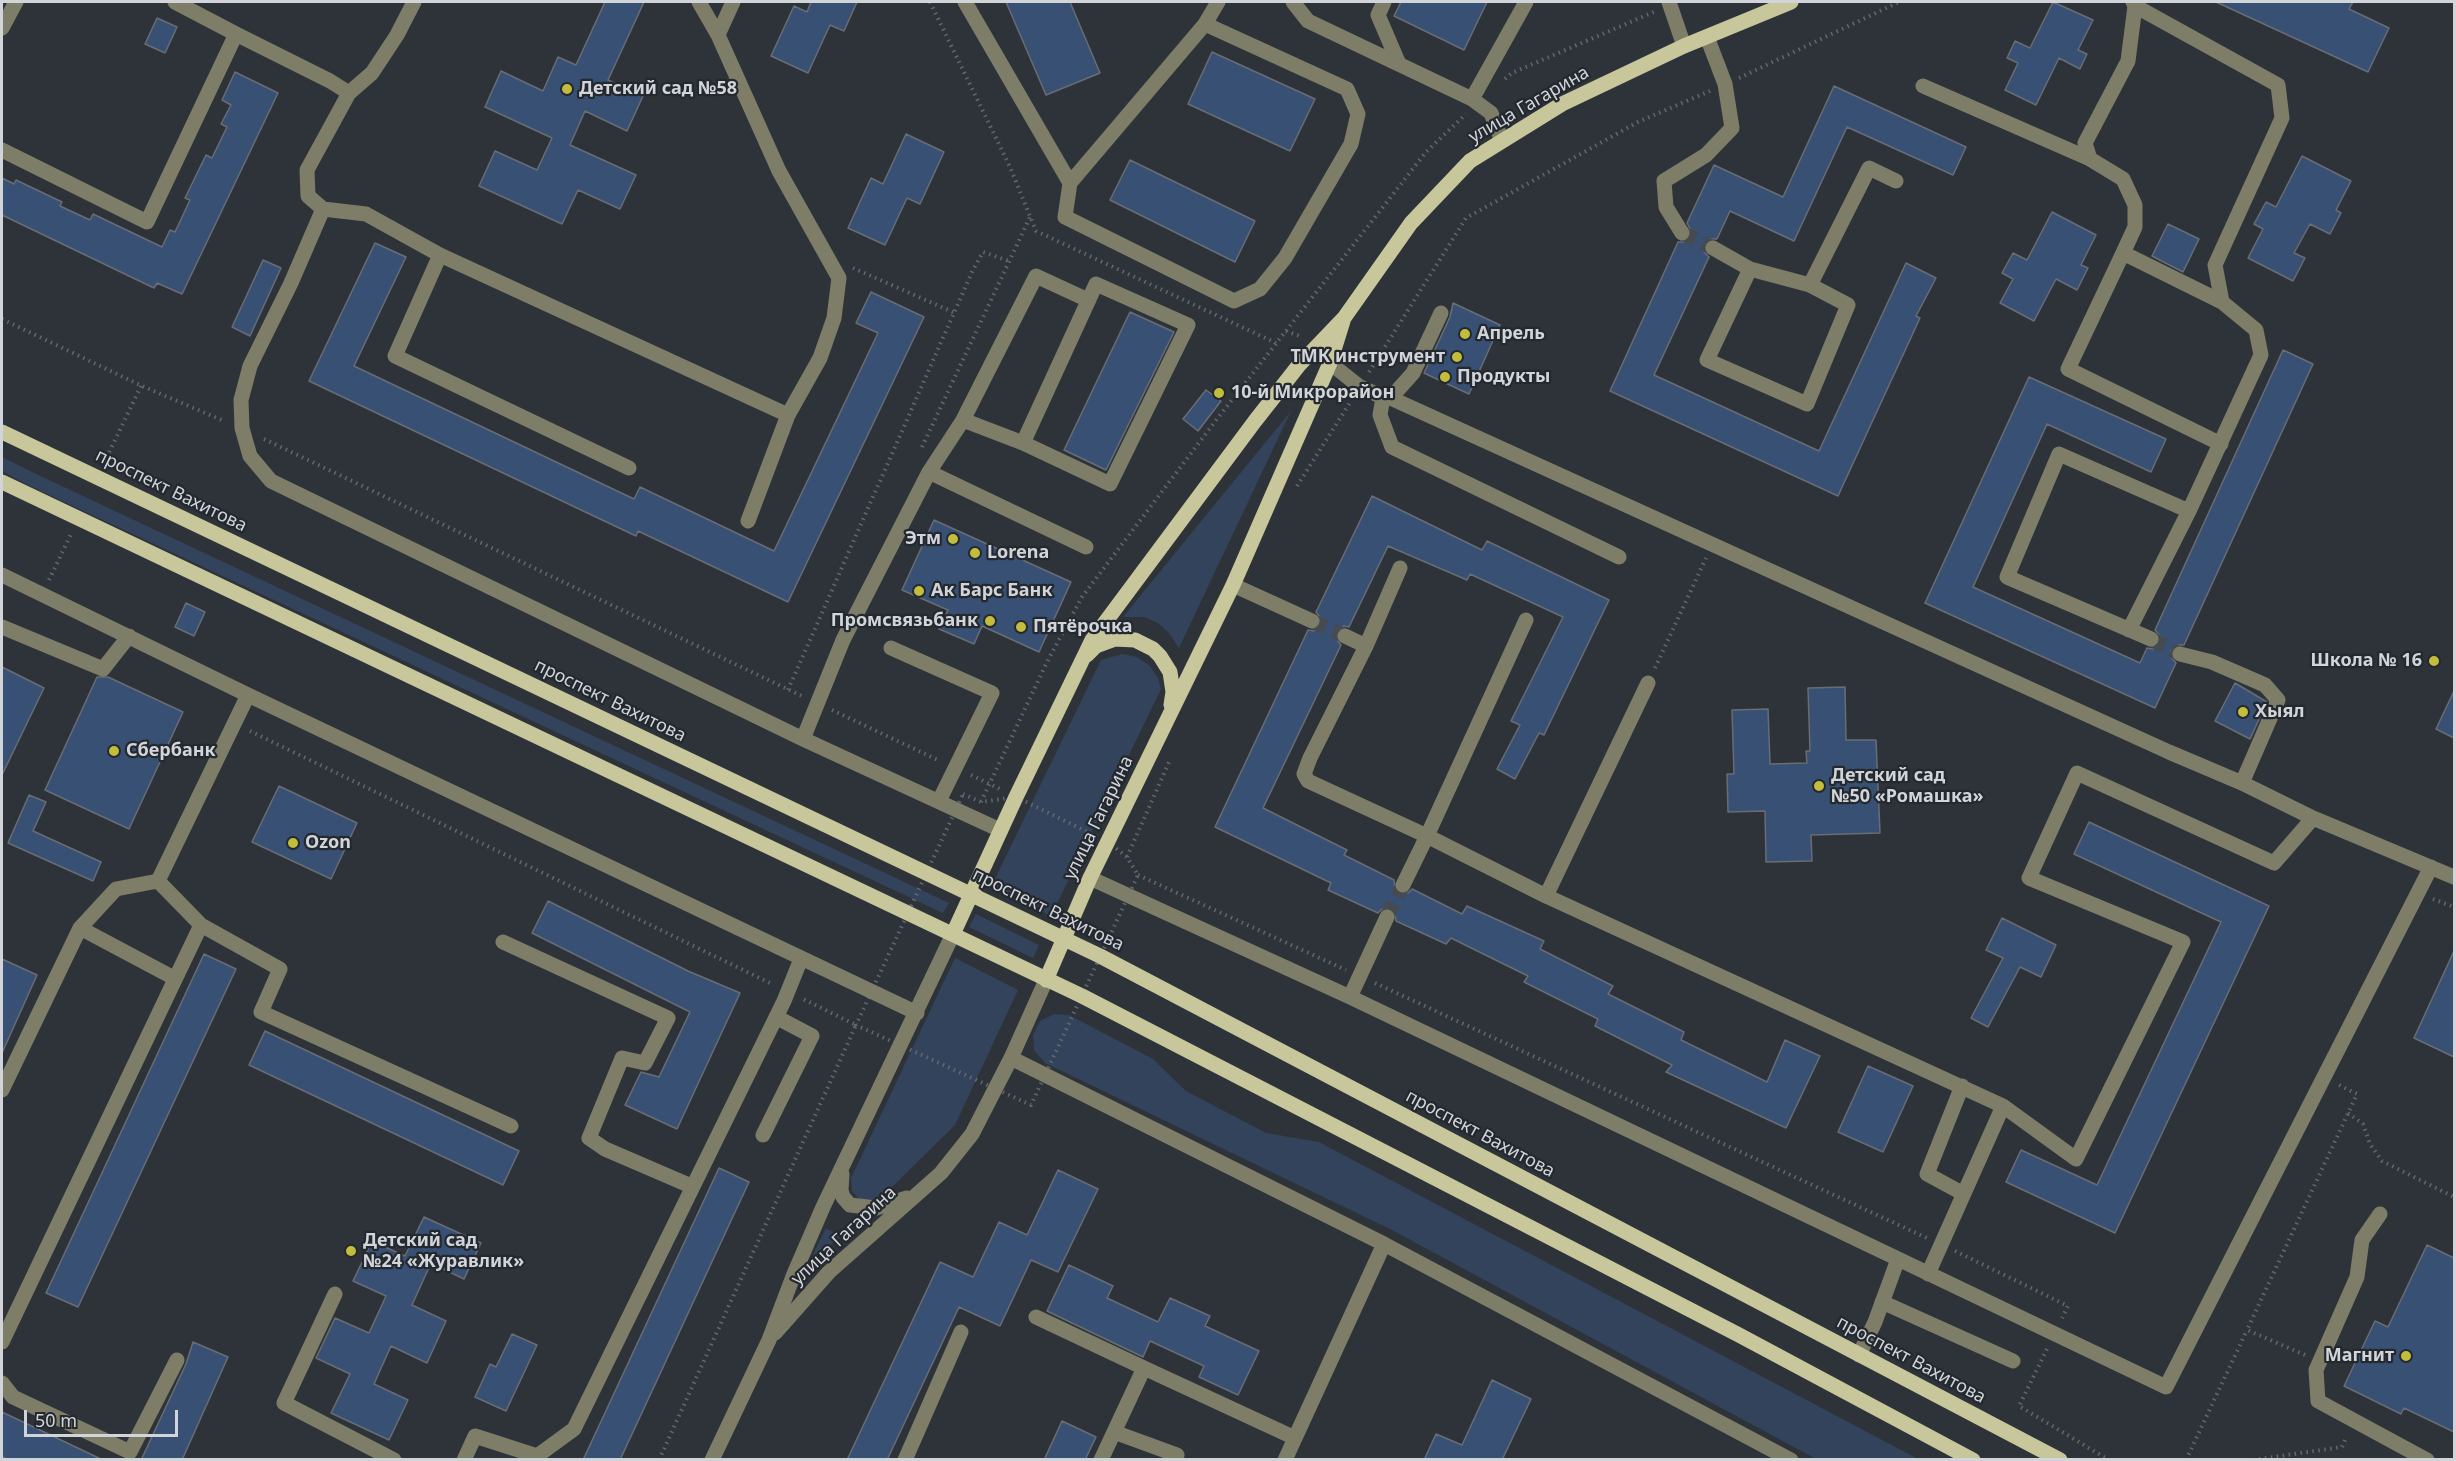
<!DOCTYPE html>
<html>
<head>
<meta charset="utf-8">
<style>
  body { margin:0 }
  #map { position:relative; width:2456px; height:1461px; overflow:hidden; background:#2e3339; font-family:"Noto Sans",sans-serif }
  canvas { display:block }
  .frame { position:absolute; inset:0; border:3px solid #d1d4d9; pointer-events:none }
  .scale { position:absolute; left:24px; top:1410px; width:154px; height:27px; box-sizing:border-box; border:3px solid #d1d4d9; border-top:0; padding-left:8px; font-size:18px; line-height:21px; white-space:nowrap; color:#d1d4d9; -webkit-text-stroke:4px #24292f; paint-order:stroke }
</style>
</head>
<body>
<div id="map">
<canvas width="2456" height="1461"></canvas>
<div class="frame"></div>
<div class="scale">50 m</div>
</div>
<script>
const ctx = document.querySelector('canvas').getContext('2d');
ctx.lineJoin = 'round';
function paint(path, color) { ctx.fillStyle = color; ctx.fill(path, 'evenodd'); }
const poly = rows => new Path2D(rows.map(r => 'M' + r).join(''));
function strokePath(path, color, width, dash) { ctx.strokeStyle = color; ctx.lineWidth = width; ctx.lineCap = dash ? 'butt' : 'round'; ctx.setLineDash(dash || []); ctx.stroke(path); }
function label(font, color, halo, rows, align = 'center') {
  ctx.font = font + ' "Noto Sans",sans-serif'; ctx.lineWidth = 4.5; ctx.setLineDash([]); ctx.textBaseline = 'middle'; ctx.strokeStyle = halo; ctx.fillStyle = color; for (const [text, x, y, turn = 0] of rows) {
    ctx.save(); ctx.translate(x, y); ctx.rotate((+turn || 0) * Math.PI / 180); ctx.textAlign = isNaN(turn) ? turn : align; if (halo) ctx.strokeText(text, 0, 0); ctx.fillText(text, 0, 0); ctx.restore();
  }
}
paint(poly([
  [1291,411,1179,648,1169,633,1158,623,1144,617,1123,617],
  [2,457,32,472,949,903,943,913,28,485,2,471],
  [1122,654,1137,657,1150,666,1158,678,1161,689,1051,916,991,887,1101,660],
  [976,914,1039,945,1033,958,969,927],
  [955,958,1018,990,955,1125,879,1200,875,1202,859,1199,852,1191,851,1178],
  [1054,1014,1069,1015,1153,1059,1186,1091,1266,1133,1319,1142,1918,1459,1816,1459,1392,1230,1045,1063,1034,1050,1033,1035,1040,1021],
  [826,1228,840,1237,808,1265]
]), '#33435b');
const building = poly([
  [605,2,644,2,608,80,643,96,627,131,585,111,570,145,636,175,620,209,578,190,562,224,479,186,495,151,537,170,552,138,485,107,501,71,543,91,558,57,576,65,605,2],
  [811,2,857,2,844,31,830,25,808,73,771,56,794,6,807,12,811,2],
  [1006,2,1070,2,1100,73,1046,95,1006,2],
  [1401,2,1487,2,1464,50,1394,16,1401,2],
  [2053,2,2093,20,2078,50,2087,54,2080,69,2059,58,2036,105,2005,90,2018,63,2007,58,2015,41,2030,48,2053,2],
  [2216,2,2353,2,2349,9,2389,28,2368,72,2216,2],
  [157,18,177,27,165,53,145,44,157,18],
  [1212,52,1315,99,1290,151,1188,104,1212,52],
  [235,72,278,93,182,294,157,283,154,288,2,215,2,178,14,184,16,180,62,202,60,206,90,220,93,214,162,247,170,230,175,232,190,200,185,198,206,155,212,158,227,127,221,124,231,105,222,100,235,72],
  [1834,86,1966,147,1953,175,1847,127,1794,241,1730,211,1717,239,1709,239,1705,243,1704,252,1709,257,1654,375,1819,451,1906,263,1936,278,1916,316,1920,318,1838,496,1610,391,1678,242,1687,242,1691,237,1692,232,1687,223,1714,165,1783,197,1834,86],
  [906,134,944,152,920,204,907,198,885,245,848,228,871,178,883,184,906,134],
  [2302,156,2351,181,2336,210,2341,213,2330,234,2310,224,2294,253,2305,258,2293,281,2248,258,2263,229,2254,224,2266,202,2276,207,2302,156],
  [1130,160,1255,221,1235,262,1110,200,1130,160],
  [2052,212,2096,235,2081,265,2088,268,2077,290,2056,279,2034,321,2000,303,2013,279,2002,273,2013,253,2027,260,2052,212],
  [2168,224,2199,239,2183,272,2152,256,2168,224],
  [375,243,406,257,354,366,634,499,640,487,774,551,878,333,856,323,871,292,924,317,788,602,638,531,636,536,309,381,375,243],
  [263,260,281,268,250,336,232,327,263,260],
  [1453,303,1500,325,1469,394,1424,373,1450,317,1453,303],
  [1130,312,1174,332,1106,470,1064,450,1130,312],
  [2283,350,2313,364,2184,645,2177,645,2171,651,2171,657,2176,663,2155,708,1925,603,2029,377,2166,439,2151,472,2047,424,1973,587,2140,663,2147,648,2153,649,2160,643,2161,637,2155,630,2283,350],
  [1206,390,1221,401,1198,431,1183,419,1206,390],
  [1372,496,1482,550,1487,541,1609,600,1544,735,1539,733,1515,779,1497,769,1520,725,1511,721,1563,617,1470,574,1467,580,1388,546,1349,627,1344,626,1337,631,1335,637,1341,645,1263,808,1347,850,1344,855,1394,880,1395,890,1399,894,1408,893,1412,889,1462,914,1467,906,1544,941,1540,949,1613,986,1608,994,1684,1032,1681,1040,1767,1082,1785,1040,1820,1056,1786,1128,1666,1072,1672,1065,1595,1026,1598,1019,1524,982,1528,976,1451,938,1446,944,1396,921,1395,912,1391,908,1382,909,1378,913,1328,890,1331,883,1215,827,1308,630,1314,631,1321,626,1322,620,1316,612,1372,496],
  [934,520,1071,582,1039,652,982,626,974,644,939,629,948,610,902,590,934,520],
  [186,603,205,612,194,636,175,627,186,603],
  [2,667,44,688,2,775,2,667],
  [97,677,108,677,183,712,129,829,45,790,97,677],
  [2235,683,2267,702,2250,739,2215,721,2235,683],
  [1845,687,1846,740,1876,740,1880,833,1811,835,1812,861,1766,862,1765,811,1728,812,1727,774,1734,774,1732,710,1768,709,1770,764,1807,763,1806,751,1810,751,1808,688,1845,687],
  [2454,691,2454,738,2436,729,2454,691],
  [279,786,357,823,331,879,252,842,279,786],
  [29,795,46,802,33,831,101,862,93,881,8,843,29,795],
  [2089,822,2269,906,2115,1233,2006,1182,2021,1150,2097,1185,2221,922,2074,854,2089,822],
  [548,901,688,971,740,993,677,1129,625,1105,641,1072,659,1077,690,1012,532,933,548,901],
  [2002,918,2056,945,2041,977,2020,967,1988,1027,1971,1018,2003,958,1986,950,2002,918],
  [2454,951,2454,1057,2414,1038,2454,951],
  [204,954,236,969,78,1307,46,1293,204,954],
  [2,959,37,975,2,1053,2,959],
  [265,1031,519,1151,503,1185,249,1065,265,1031],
  [1868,1066,1913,1086,1883,1152,1838,1132,1868,1066],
  [719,1168,749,1182,620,1460,583,1460,719,1168],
  [1058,1170,1098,1189,1058,1272,1031,1260,1000,1326,959,1307,887,1460,847,1460,940,1262,973,1277,999,1222,1027,1235,1058,1170],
  [424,1217,481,1243,464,1279,431,1263,412,1305,446,1321,427,1363,391,1346,374,1384,408,1400,389,1440,331,1413,350,1374,316,1358,335,1318,369,1333,386,1296,353,1281,372,1241,405,1256,424,1217],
  [2427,1245,2454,1258,2454,1432,2404,1408,2401,1414,2344,1386,2375,1321,2388,1327,2427,1245],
  [1069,1265,1113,1286,1107,1298,1158,1322,1170,1298,1210,1316,1205,1326,1259,1351,1238,1395,1199,1377,1204,1366,1150,1341,1143,1357,1047,1311,1069,1265],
  [512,1334,537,1345,506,1411,475,1397,490,1364,496,1367,512,1334],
  [193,1342,228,1357,182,1460,141,1460,186,1364,193,1342],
  [1492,1380,1531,1399,1502,1460,1424,1460,1436,1434,1462,1445,1492,1380],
  [2,1412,103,1460,8,1460,2,1456,2,1412],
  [1062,1421,1096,1437,1085,1460,1044,1460,1062,1421]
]);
paint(building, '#385074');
strokePath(building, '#686d75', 1.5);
strokePath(poly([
  [1682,233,1713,248],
  [1312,621,1345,636],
  [2151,639,2180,654],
  [1387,917,1403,885]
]), '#464b51', 15, [15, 8]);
strokePath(poly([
  [930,2,1010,167,1036,231,1276,343],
  [1739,78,1899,2],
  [1505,79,1512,73,1656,11],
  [853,268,955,313],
  [2,319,142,386,224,421],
  [1286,331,1302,337],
  [1349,352,1376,361],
  [1369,372,1466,218,1638,122,1710,91],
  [264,439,804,697],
  [922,447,1030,217],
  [104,463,141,386],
  [1297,486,1351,401],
  [49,580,72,532],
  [1655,668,1706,558],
  [788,690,972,272,983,252,1009,261],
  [832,710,940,761],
  [250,731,772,984],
  [971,775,1002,790],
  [963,794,981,802,1016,797,1108,842,1127,857,1138,875,1031,1105,856,1025,963,794],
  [981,802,1047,662,1082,597,1217,419,1426,152,1466,114],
  [1127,857,1169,762],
  [1138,875,1346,970],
  [2433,899,2454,907],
  [1375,983,1927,1238],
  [2348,1113,2363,1124,2370,1144,2382,1161,2454,1197],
  [1955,1251,2068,1306,2062,1318],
  [2047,1349,2019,1406,2109,1460],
  [2305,1355,2247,1330,2357,1094,2339,1085],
  [659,1460,856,1025,803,999],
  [2186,1460,2247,1330],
  [2253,1460,2342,1447,2347,1436]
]), '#64686e', 4, [1.5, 4.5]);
strokePath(poly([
  [175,2,236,34],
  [414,2,397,35,372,73,349,93,307,170,308,196,323,209,291,283,250,366,241,400,242,428,250,456,271,481,803,739,1000,830],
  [965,2,1070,183,1065,217,1234,301,1260,289,1285,258,1351,144,1358,114,1347,89,1205,24],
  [1293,2,1308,21,1472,99,1491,113,1502,141],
  [1384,2,1378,15,1399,64],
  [1669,2,1684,46],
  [2135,6,2278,85,2282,118,2215,265,2222,302,2256,330,2261,355,2189,511,2059,454,2007,577,2151,639],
  [2,28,16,2],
  [718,35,733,2],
  [1923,86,2090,159,2085,143,2128,61,2135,6,2133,2],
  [1472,99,1526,2],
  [2,150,147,222,236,34,330,81,349,93],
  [2090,159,2123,179,2135,205,2135,227,2123,253,2222,302],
  [1070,183,1205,24,1218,2],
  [323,209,366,214,440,255,788,415,820,358,834,318,839,278,779,171,718,35,699,2],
  [1682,233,1666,207,1664,181,1706,155,1732,128,1725,84,1707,37],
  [1713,248,1750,269,1810,285,1869,168,1896,181],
  [2123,253,2068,369,2221,444],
  [440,255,395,356,629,468],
  [1750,269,1707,360,1807,404,1848,305,1810,285],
  [1330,363,1360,387,1383,397,1380,415,1392,447,1619,557],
  [1386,396,2169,752,2242,783,2313,818,2454,877],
  [1383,397,1396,392,1413,373,1441,313],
  [963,420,1023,443,1110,484,1188,325,1096,284,1023,443],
  [929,472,1086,547],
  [748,521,788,415],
  [1400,568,1366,646,1310,758,1304,774,1308,781,1427,836,1526,620],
  [2,575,248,695,917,1013],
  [1233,585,1312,621],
  [2,627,103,669,129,636],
  [2129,630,2189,511],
  [1345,636,1366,646],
  [891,648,992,693,939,801],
  [2180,654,2212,662,2265,685,2278,700,2242,783],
  [803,739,843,640,929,472,963,420,1036,276,1088,300],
  [1090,878,1350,997,2166,1387,2431,867],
  [1403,885,1427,836,1546,896,2003,1106,2076,1159,2183,942,2029,878,2077,773,2274,863,2313,818],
  [1546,896,1648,683],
  [201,925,280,969,261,1012,511,1126],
  [80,928,174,978],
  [503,942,668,1018,645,1063,622,1058,589,1138,605,1149,691,1186],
  [1350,997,1387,917],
  [1011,1058,1384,1244,1791,1460],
  [1962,1086,1927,1174,1962,1193],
  [2,1090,80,928,116,889,158,881,248,695],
  [763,1135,812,1036,776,1017],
  [842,1174,841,1190,843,1197,850,1205,876,1208,907,1198],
  [2380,1214,2362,1240,2357,1277,2316,1370,2318,1401,2427,1460],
  [1928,1274,2003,1106],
  [335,1294,284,1403,394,1460],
  [1882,1302,2013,1361],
  [1036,1317,1144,1368],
  [775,1333,829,1272,941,1173,972,1134,1011,1058,1046,980],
  [2,1342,201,925,158,881],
  [1859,1355,1875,1322,1898,1259],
  [2,1383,13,1397,130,1452,177,1360],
  [1114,1432,1177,1455],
  [464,1460,475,1436,537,1456,574,1429,784,1001,801,959],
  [712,1460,769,1340,794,1274,823,1207,953,934],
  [905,1460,961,1332],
  [1101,1460,1144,1368,1295,1438,1384,1244],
  [1285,1460,1295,1438]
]), '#7d7d68', 15);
strokePath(poly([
  [2,432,1100,956,2060,1460],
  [2,482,1082,996,1739,1335,1973,1460],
  [1087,655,1096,646,1115,639,1135,640,1153,649,1160,656,1170,672,1173,692,1171,705],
  [953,934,1016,797,1092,640,1255,421,1299,365,1344,318,1411,223,1470,161,1562,104,1684,46,1791,2],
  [1046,980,1090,878,1233,585,1330,363,1343,321]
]), '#c8c79c', 15);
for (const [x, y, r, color] of [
  [567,89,6,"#c3bd3e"],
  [1465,334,6,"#c3bd3e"],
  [1457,357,6,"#c3bd3e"],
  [1445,377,6,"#c3bd3e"],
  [1219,393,6,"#c3bd3e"],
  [953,539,6,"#c3bd3e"],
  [975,553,6,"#c3bd3e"],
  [919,591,6,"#c3bd3e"],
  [990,621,6,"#c3bd3e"],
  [1021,627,6,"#c3bd3e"],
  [2434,661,6,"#c3bd3e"],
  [2243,712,6,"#c3bd3e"],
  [114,751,6,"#c3bd3e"],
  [1819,786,6,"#c3bd3e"],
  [293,843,6,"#c3bd3e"],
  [351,1251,6,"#c3bd3e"],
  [2406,1356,6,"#c3bd3e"]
]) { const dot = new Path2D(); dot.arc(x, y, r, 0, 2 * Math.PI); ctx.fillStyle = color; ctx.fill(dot); strokePath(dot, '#24292f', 2); }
label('bold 18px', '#d1d4d9', '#24292f', [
  ["Детский сад №58",579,89],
  ["Апрель",1477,334],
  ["ТМК инструмент",1445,357,"right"],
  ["Продукты",1457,377],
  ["10-й Микрорайон",1231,393],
  ["Этм",941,539,"right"],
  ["Lorena",987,553],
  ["Ак Барс Банк",931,591],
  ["Промсвязьбанк",978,621,"right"],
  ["Пятёрочка",1033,627],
  ["Школа № 16",2422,661,"right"],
  ["Хыял",2255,712],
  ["Сбербанк",126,751],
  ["Детский сад",1831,776],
  ["№50 «Ромашка»",1831,797],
  ["Ozon",305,843],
  ["Детский сад",363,1241],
  ["№24 «Журавлик»",363,1262],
  ["Магнит",2394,1356,"right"]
], 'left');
label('18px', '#d1d4d9', '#24292f', [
  ["улица Гагарина",1529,105,-30],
  ["проспект Вахитова",171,491,26],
  ["проспект Вахитова",610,701,26],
  ["улица Гагарина",1099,818,-64],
  ["проспект Вахитова",1048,910,26],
  ["проспект Вахитова",1480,1134,28],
  ["улица Гагарина",844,1236,-43],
  ["проспект Вахитова",1911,1360,28]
]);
</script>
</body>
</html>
